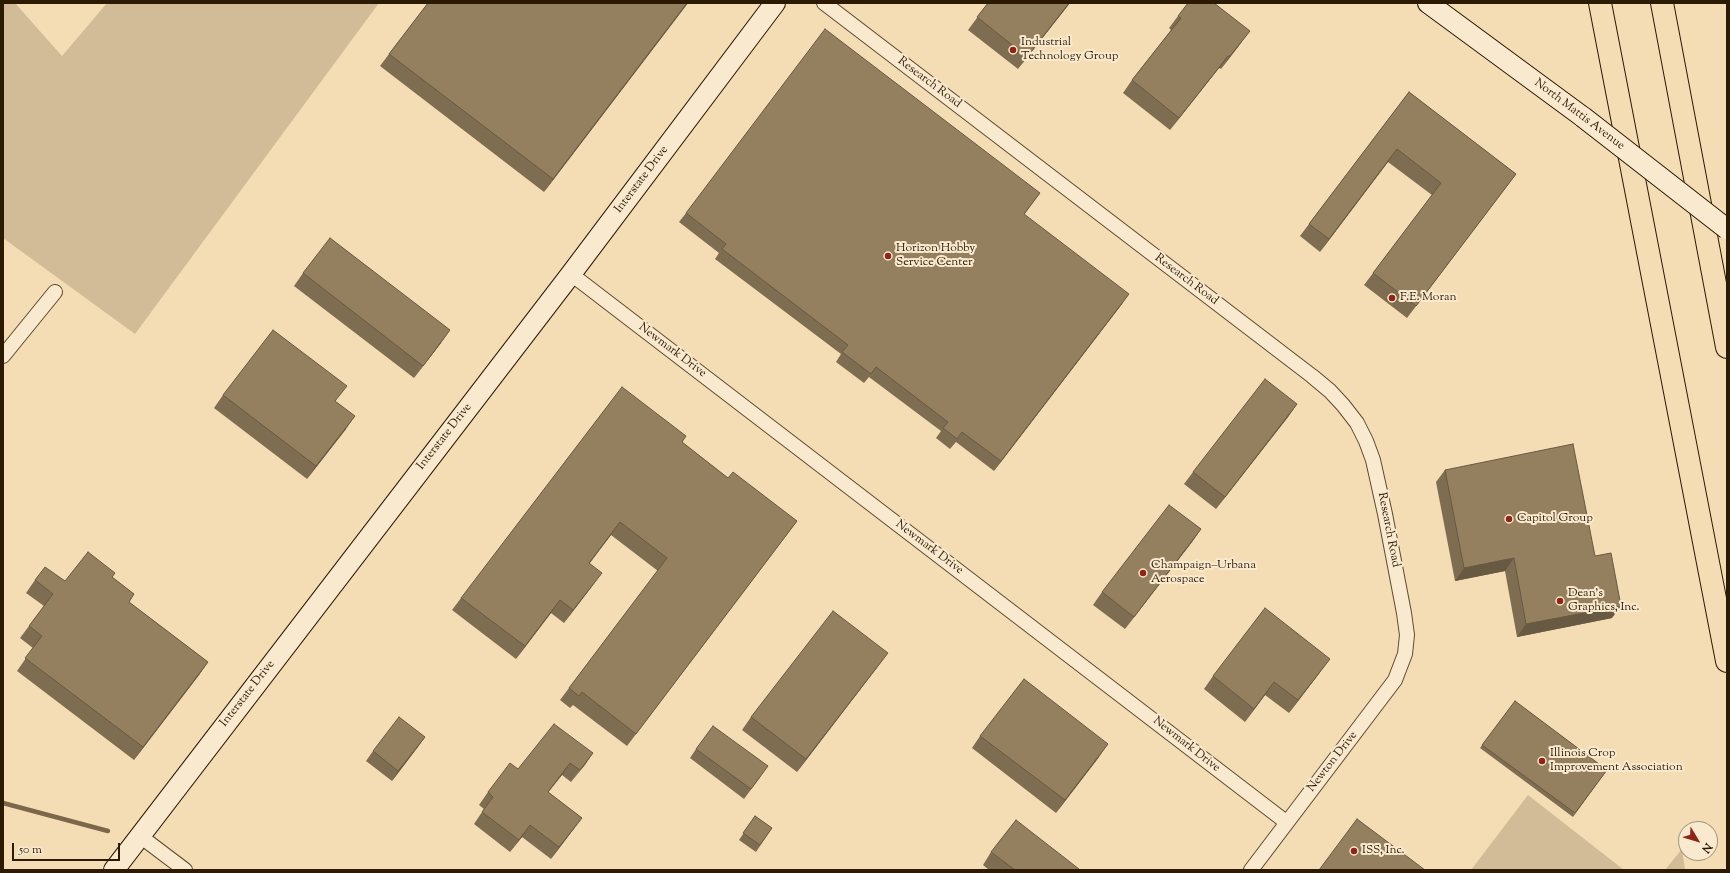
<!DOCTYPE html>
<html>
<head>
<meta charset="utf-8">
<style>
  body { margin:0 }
  #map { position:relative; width:1730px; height:873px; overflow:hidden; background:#f4ddb5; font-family:"Sorts Mill Goudy",serif }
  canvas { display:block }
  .frame { position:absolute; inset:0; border:4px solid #2c1a02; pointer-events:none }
  .north { position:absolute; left:1678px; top:821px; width:40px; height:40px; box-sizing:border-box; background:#f8e9cf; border:1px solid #a6967d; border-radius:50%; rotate:128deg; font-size:11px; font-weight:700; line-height:16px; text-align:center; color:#2c1a02 }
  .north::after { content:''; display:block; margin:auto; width:14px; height:18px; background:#8f2418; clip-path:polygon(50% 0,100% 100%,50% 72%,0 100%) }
  .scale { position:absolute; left:12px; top:843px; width:108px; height:18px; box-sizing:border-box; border:2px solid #2c1a02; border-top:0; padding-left:5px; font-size:12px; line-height:14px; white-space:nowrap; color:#2c1a02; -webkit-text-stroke:3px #f8e9cf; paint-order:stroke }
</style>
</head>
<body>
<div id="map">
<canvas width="1730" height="873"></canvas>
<div class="frame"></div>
<div class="north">N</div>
<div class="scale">50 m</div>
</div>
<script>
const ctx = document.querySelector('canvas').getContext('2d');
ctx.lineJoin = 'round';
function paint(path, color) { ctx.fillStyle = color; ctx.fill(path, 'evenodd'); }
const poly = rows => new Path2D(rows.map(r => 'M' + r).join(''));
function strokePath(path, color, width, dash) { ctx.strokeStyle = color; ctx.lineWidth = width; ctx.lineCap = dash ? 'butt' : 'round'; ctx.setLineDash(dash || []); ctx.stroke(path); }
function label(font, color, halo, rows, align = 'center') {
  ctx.font = font + ' "Sorts Mill Goudy",serif'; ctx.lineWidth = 4; ctx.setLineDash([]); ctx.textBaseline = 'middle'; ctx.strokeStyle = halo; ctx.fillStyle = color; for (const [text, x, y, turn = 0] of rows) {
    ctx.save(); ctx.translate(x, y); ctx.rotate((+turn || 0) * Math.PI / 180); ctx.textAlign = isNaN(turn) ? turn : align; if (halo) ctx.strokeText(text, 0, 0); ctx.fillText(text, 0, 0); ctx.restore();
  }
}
paint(poly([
  [3,3,15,3,62,56,107,3,379,3,135,334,3,238],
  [1528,795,1624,870,1471,870],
  [1682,849,1685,870,1665,870]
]), '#d2bc97');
strokePath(poly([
  [3,803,108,831]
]), '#7b6749', 4.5);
const street = poly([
  [824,3,1312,376,1330,391,1343,405,1357,423,1366,441,1373,460,1385,514,1404,613,1407,635,1405,654,1395,680,1251,870],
  [571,274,1286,822],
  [3,356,55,292],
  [140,836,185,870]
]);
const secondary = poly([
  [1428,3,1583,117],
  [114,870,571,274,775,3]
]);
const highway = poly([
  [1600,3,1727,661],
  [1662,3,1727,347]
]);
strokePath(street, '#5e4b2f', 16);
strokePath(secondary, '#2c1a02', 22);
strokePath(highway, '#2c1a02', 24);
strokePath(street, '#f8e9cf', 14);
strokePath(secondary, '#f8e9cf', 20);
strokePath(highway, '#f4ddb5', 22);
const secondaryBridge = poly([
  [1583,117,1727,229]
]);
strokePath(secondaryBridge, '#2c1a02', 22, []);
strokePath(secondaryBridge, '#f8e9cf', 20);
paint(poly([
  [428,3,688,3,544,192,380,66,389,54],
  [988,3,1070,3,1018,69,968,30],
  [1178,16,1241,43,1221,69,1219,68,1170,130,1123,93,1132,80,1171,30,1169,28],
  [1409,92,1516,174,1507,186,1407,318,1364,285,1373,273,1432,195,1388,162,1320,252,1300,236,1309,224],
  [1040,193,1024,215,1122,304,994,471,956,442,950,449,936,438,941,431,869,377,864,383,836,362,841,354,715,259,719,253,679,222,686,213],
  [303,273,441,343,414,378,294,286],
  [223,395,335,402,346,429,307,479,214,408],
  [1297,404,1288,417,1216,509,1184,484,1193,472],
  [686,436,682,442,728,478,797,521,788,533,627,746,573,705,570,708,560,700,569,688,658,571,611,535,590,563,593,585,564,623,551,613,516,659,452,610,461,598],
  [1445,470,1595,556,1612,618,1517,637,1505,571,1455,581,1436,482],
  [1201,529,1192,542,1125,629,1093,605,1102,592],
  [112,577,134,594,129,602,208,662,199,675,134,760,17,671,33,648,20,638,44,606,26,593,35,580,65,581],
  [879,665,797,772,742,730,751,717],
  [1321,671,1289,713,1265,695,1245,722,1204,689,1213,676],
  [1515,701,1607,770,1573,817,1480,748],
  [980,736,1099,757,1056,813,972,748],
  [425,737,392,781,366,761,373,751],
  [696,749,761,776,744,799,690,758],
  [593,753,571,782,562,775,548,792,582,818,551,859,522,837,510,852,474,824,484,809,479,805,488,792,518,769],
  [755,816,772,828,756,852,739,840],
  [991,852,1078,870,989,870,983,865]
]), '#7f6d52');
paint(poly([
  [687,3,688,3,544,192,553,179],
  [1069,3,1070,3,1018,69,1027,57],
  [1250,31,1241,43,1221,69,1230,56],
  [1228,56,1219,68,1170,130,1179,118],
  [1397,149,1388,162,1320,252,1329,239],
  [1516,174,1507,186,1407,318,1416,306],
  [1129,294,1122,304,994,471,1001,461],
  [450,330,441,343,414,378],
  [1297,404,1288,417,1216,509,1225,497],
  [355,416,346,429,307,479,316,466],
  [797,521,788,533,627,746,636,734],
  [620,522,611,535,580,575,589,563],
  [1201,529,1192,542,1125,629,1134,617],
  [1514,558,1505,571,1455,581,1464,568],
  [602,573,593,585,564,623,573,610],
  [560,600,551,613,516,659,525,646],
  [1621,606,1612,618,1517,637,1526,624],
  [888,653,879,665,797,772,806,759],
  [1330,659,1321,671,1289,713,1298,700],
  [208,662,199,675,134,760,143,747],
  [1274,682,1265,695,1245,722,1254,709],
  [425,737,418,747,392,781,398,771],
  [1108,744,1099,757,1056,813,1065,800],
  [593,753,585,765,571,782,580,770],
  [570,763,562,775,539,804,548,792],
  [582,818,573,830,551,859,559,847],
  [530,825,522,837,510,852,519,840]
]), '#685942');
const building = poly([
  [428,3,687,3,553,179,389,54,428,3],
  [988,3,1069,3,1027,57,977,17,988,3],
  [1188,3,1214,3,1250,31,1230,56,1228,56,1179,118,1132,80,1181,18,1178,16,1188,3],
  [825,29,1040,193,1024,214,1129,294,1001,461,962,432,957,439,943,428,948,422,876,367,871,374,842,352,848,345,722,249,726,244,686,213,825,29],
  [1409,92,1516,174,1416,306,1373,273,1441,183,1397,149,1329,239,1309,224,1409,92],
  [330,238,450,330,423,366,303,273,330,238],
  [273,330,347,386,335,401,355,416,316,466,223,395,273,330],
  [1265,379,1297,404,1225,497,1193,472,1265,379],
  [622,387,686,436,682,442,728,478,733,472,797,521,636,734,582,692,579,696,569,688,667,558,620,522,589,563,602,573,573,610,560,600,525,646,461,598,622,387],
  [1573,444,1595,556,1611,553,1621,606,1526,624,1514,558,1464,568,1445,470,1573,444],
  [1169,505,1201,529,1134,617,1102,592,1169,505],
  [88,552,115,573,112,577,134,594,129,602,208,662,143,747,25,658,42,636,29,626,53,594,35,580,45,567,65,581,88,552],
  [1265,608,1330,659,1298,700,1274,682,1254,709,1213,676,1265,608],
  [833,611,888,653,806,759,751,717,833,611],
  [1024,679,1108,744,1065,800,980,736,1024,679],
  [1515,701,1607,770,1575,813,1482,745,1515,701],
  [399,717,425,737,398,771,373,751,399,717],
  [554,724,593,753,580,770,570,763,548,792,582,818,559,847,530,825,519,840,482,812,493,797,488,792,510,763,518,769,554,724],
  [713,726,768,766,751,789,696,749,713,726],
  [755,816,772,828,760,845,743,833,755,816],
  [1357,819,1425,870,1319,870,1357,819],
  [1016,820,1079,869,1078,870,1015,870,991,852,1016,820]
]);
paint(building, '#947f5f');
strokePath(building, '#685942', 1);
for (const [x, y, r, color] of [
  [1013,50,4,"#8f2418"],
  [888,256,4,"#8f2418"],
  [1392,298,4,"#8f2418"],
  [1509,519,4,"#8f2418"],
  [1143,573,4,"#8f2418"],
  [1560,601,4,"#8f2418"],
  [1542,761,4,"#8f2418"],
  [1354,851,4,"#8f2418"]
]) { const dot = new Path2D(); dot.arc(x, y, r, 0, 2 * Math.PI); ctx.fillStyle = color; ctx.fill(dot); strokePath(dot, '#f8e9cf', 1.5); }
label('12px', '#2c1a02', '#f8e9cf', [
  ["Industrial",1021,43],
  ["Technology Group",1021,57],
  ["Horizon Hobby",896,249],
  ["Service Center",896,263],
  ["F.E. Moran",1400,298],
  ["Capitol Group",1517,519],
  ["Champaign–Urbana",1151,566],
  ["Aerospace",1151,580],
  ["Dean's",1568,594],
  ["Graphics, Inc.",1568,608],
  ["Illinois Crop",1550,754],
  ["Improvement Association",1550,768],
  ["ISS, Inc.",1362,851]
], 'left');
label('12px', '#2c1a02', '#f8e9cf', [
  ["Research Road",929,83,37],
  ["North Mattis Avenue",1579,115,37],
  ["Interstate Drive",642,180,-53],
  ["Research Road",1186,280,37],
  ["Newmark Drive",672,351,37],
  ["Interstate Drive",445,437,-52],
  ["Research Road",1388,530,79],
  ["Newmark Drive",929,548,37],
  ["Interstate Drive",248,694,-52],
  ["Newmark Drive",1186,745,38],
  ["Newton Drive",1333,762,-52]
]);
</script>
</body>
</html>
